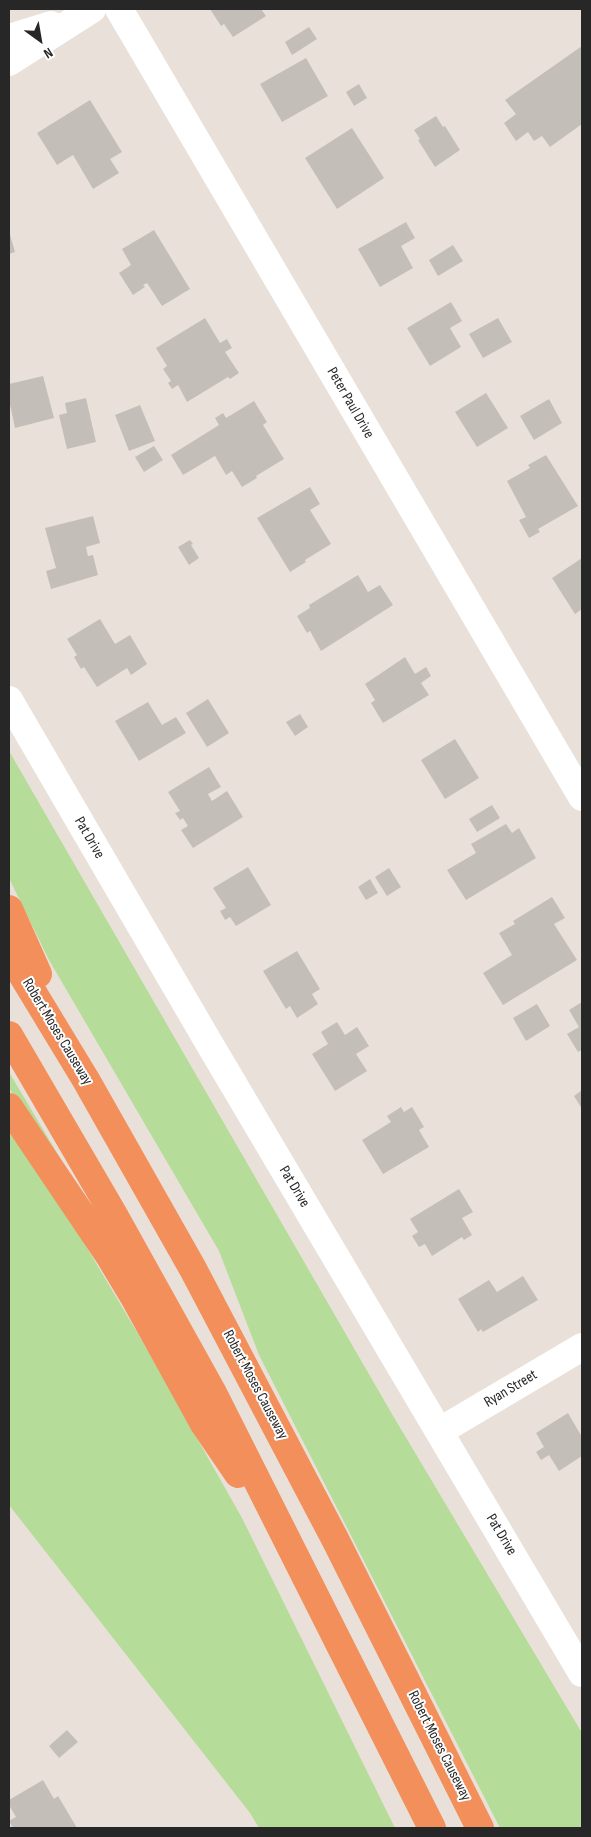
<!DOCTYPE html>
<html>
<head>
<meta charset="utf-8">
<style>
  body { margin:0 }
  #map { position:relative; width:591px; height:1837px; overflow:hidden; background:#e9e1d9; font-family:"Sofia Sans Condensed",sans-serif }
  canvas { display:block }
  .frame { position:absolute; inset:0; border:10px solid #272727; pointer-events:none }
  .north { position:absolute; left:15px; top:15px; width:50px; height:50px; -webkit-text-stroke:4px #fff; paint-order:stroke; rotate:148deg; font-size:14px; font-weight:700; line-height:20px; text-align:center; color:#272727 }
  .north::after { content:''; display:block; margin:auto; width:18px; height:22px; background:#272727; clip-path:polygon(50% 0,100% 100%,50% 72%,0 100%) }
</style>
</head>
<body>
<div id="map">
<canvas width="591" height="1837"></canvas>
<div class="frame"></div>
<div class="north">N</div>
</div>
<script>
const ctx = document.querySelector('canvas').getContext('2d');
ctx.lineJoin = 'round';
function paint(path, color) { ctx.fillStyle = color; ctx.fill(path, 'evenodd'); }
const poly = rows => new Path2D(rows.map(r => 'M' + r).join(''));
function strokePath(path, color, width, dash) { ctx.strokeStyle = color; ctx.lineWidth = width; ctx.lineCap = dash ? 'butt' : 'round'; ctx.setLineDash(dash || []); ctx.stroke(path); }
function label(font, color, halo, rows, align = 'center') {
  ctx.font = font + ' "Sofia Sans Condensed",sans-serif'; ctx.lineWidth = 4; ctx.setLineDash([]); ctx.textBaseline = 'middle'; ctx.strokeStyle = halo; ctx.fillStyle = color; for (const [text, x, y, turn = 0] of rows) {
    ctx.save(); ctx.translate(x, y); ctx.rotate((+turn || 0) * Math.PI / 180); ctx.textAlign = isNaN(turn) ? turn : align; if (halo) ctx.strokeText(text, 0, 0); ctx.fillText(text, 0, 0); ctx.restore();
  }
}
paint(poly([
  [9,751,392,1414,582,1733,582,1828,500,1828,259,1355,219,1251,49,960,9,878],
  [9,1072,60,1158,51,1155,9,1088],
  [9,1133,48,1182,141,1339,242,1518,395,1828,259,1828,250,1813,9,1505]
]), '#b6dc99');
paint(poly([
  [210,9,261,9,266,16,233,37,224,24,221,26],
  [309,27,317,39,292,55,285,42],
  [582,46,582,124,550,147,542,136,534,141,528,132,516,141,504,123,516,114,505,100],
  [306,58,328,96,282,122,260,84],
  [359,84,367,98,354,106,346,92],
  [90,100,122,152,110,159,119,173,93,189,73,155,57,165,37,133],
  [436,116,443,127,445,126,460,150,435,167,418,140,420,139,414,130],
  [352,128,384,178,337,209,305,158],
  [406,222,415,238,401,246,413,268,380,287,358,249],
  [154,230,190,289,162,306,147,283,143,285,145,287,133,295,119,273,131,265,122,249],
  [9,231,15,252,9,254],
  [453,245,463,261,438,276,429,260],
  [451,302,462,321,450,328,461,347,430,366,407,328],
  [205,318,220,343,227,339,232,348,225,352,239,373,230,379,228,377,187,402,178,385,172,389,168,383,171,381,163,369,167,366,156,348],
  [498,318,512,342,483,358,469,334],
  [43,376,54,418,15,428,9,400,9,384],
  [486,393,508,428,477,447,455,412],
  [86,398,96,442,67,449,59,415,67,413,65,403],
  [549,399,562,423,534,440,520,416],
  [254,401,267,422,263,425,284,459,256,476,257,478,242,487,232,471,226,475,215,456,183,475,171,455,219,425,215,418,223,413,226,418],
  [140,405,155,441,129,451,115,415],
  [154,446,163,460,144,472,135,457],
  [546,455,578,506,538,529,540,532,529,538,519,520,526,517,507,481,530,468,528,465],
  [310,487,320,504,310,510,331,544,305,560,306,562,290,572,257,518],
  [93,516,100,543,86,547,88,556,93,555,98,575,51,589,46,571,56,568,45,528],
  [190,540,193,544,191,545,199,558,189,565,178,547],
  [582,558,582,609,575,614,552,578],
  [358,575,368,592,380,585,393,605,321,651,310,631,307,633,297,616,310,608,309,605],
  [100,619,115,644,130,635,147,664,131,675,127,668,97,687,84,667,81,669,74,657,77,655,67,639],
  [405,657,415,674,426,667,431,676,421,683,429,695,383,723,371,703,375,700,365,684],
  [208,699,229,733,207,747,186,713],
  [148,702,162,725,176,717,186,733,139,761,115,721],
  [300,714,308,727,295,736,286,722],
  [455,739,479,778,445,799,421,760],
  [209,767,221,787,208,794,212,801,227,791,243,817,193,848,181,830,188,826,183,818,180,820,175,813,180,811,168,792],
  [492,805,500,818,477,832,469,819],
  [506,824,512,833,519,828,536,858,466,900,447,870,476,853,471,844],
  [248,867,271,905,236,926,230,917,225,920,220,911,226,908,213,888],
  [389,868,401,887,387,896,375,877],
  [370,879,378,893,366,900,358,887],
  [552,897,565,918,554,924,577,960,503,1005,483,973,512,955,499,933,515,924,513,921],
  [297,951,320,989,312,994,318,1004,297,1018,290,1006,286,1009,263,971],
  [582,1002,582,1050,578,1052,567,1034,579,1027,569,1010],
  [537,1004,550,1026,526,1041,513,1018],
  [337,1022,345,1035,357,1027,369,1046,356,1054,367,1071,335,1091,312,1054,328,1044,321,1032],
  [582,1090,582,1109,574,1096],
  [401,1107,404,1112,412,1107,424,1127,419,1130,429,1147,383,1174,362,1140,391,1122,387,1116],
  [459,1189,473,1212,462,1218,472,1235,464,1240,462,1237,432,1256,425,1244,419,1247,412,1236,418,1232,410,1219],
  [523,1276,538,1300,483,1332,481,1329,478,1332,458,1299,489,1280,497,1292],
  [568,1413,582,1437,582,1456,559,1471,549,1455,541,1460,536,1452,544,1447,536,1433],
  [67,1730,78,1742,59,1758,49,1746],
  [43,1780,54,1799,58,1796,77,1828,13,1828,9,1821,16,1817,9,1805,9,1800]
]), '#c4beb9');
strokePath(poly([
  [119,9,582,797],
  [9,38,51,25],
  [9,62,92,9],
  [9,700,209,1043,582,1673],
  [440,1431,582,1347]
]), '#fff', 28);
strokePath(poly([
  [9,909,38,974],
  [9,953,86,1080,193,1269,335,1539,480,1828],
  [9,1035,114,1215,213,1393,432,1828],
  [9,1107,110,1257,134,1297,204,1424,238,1474]
]), '#f28f5b', 28);
label('15px', '#272727', '#fff', [
  ["Peter Paul Drive",350,403,60],
  ["Pat Drive",89,838,60],
  ["Robert Moses Causeway",57,1032,59],
  ["Pat Drive",294,1187,59],
  ["Robert Moses Causeway",255,1385,62],
  ["Ryan Street",511,1389,-31],
  ["Pat Drive",501,1535,59],
  ["Robert Moses Causeway",439,1746,63]
]);
</script>
</body>
</html>
